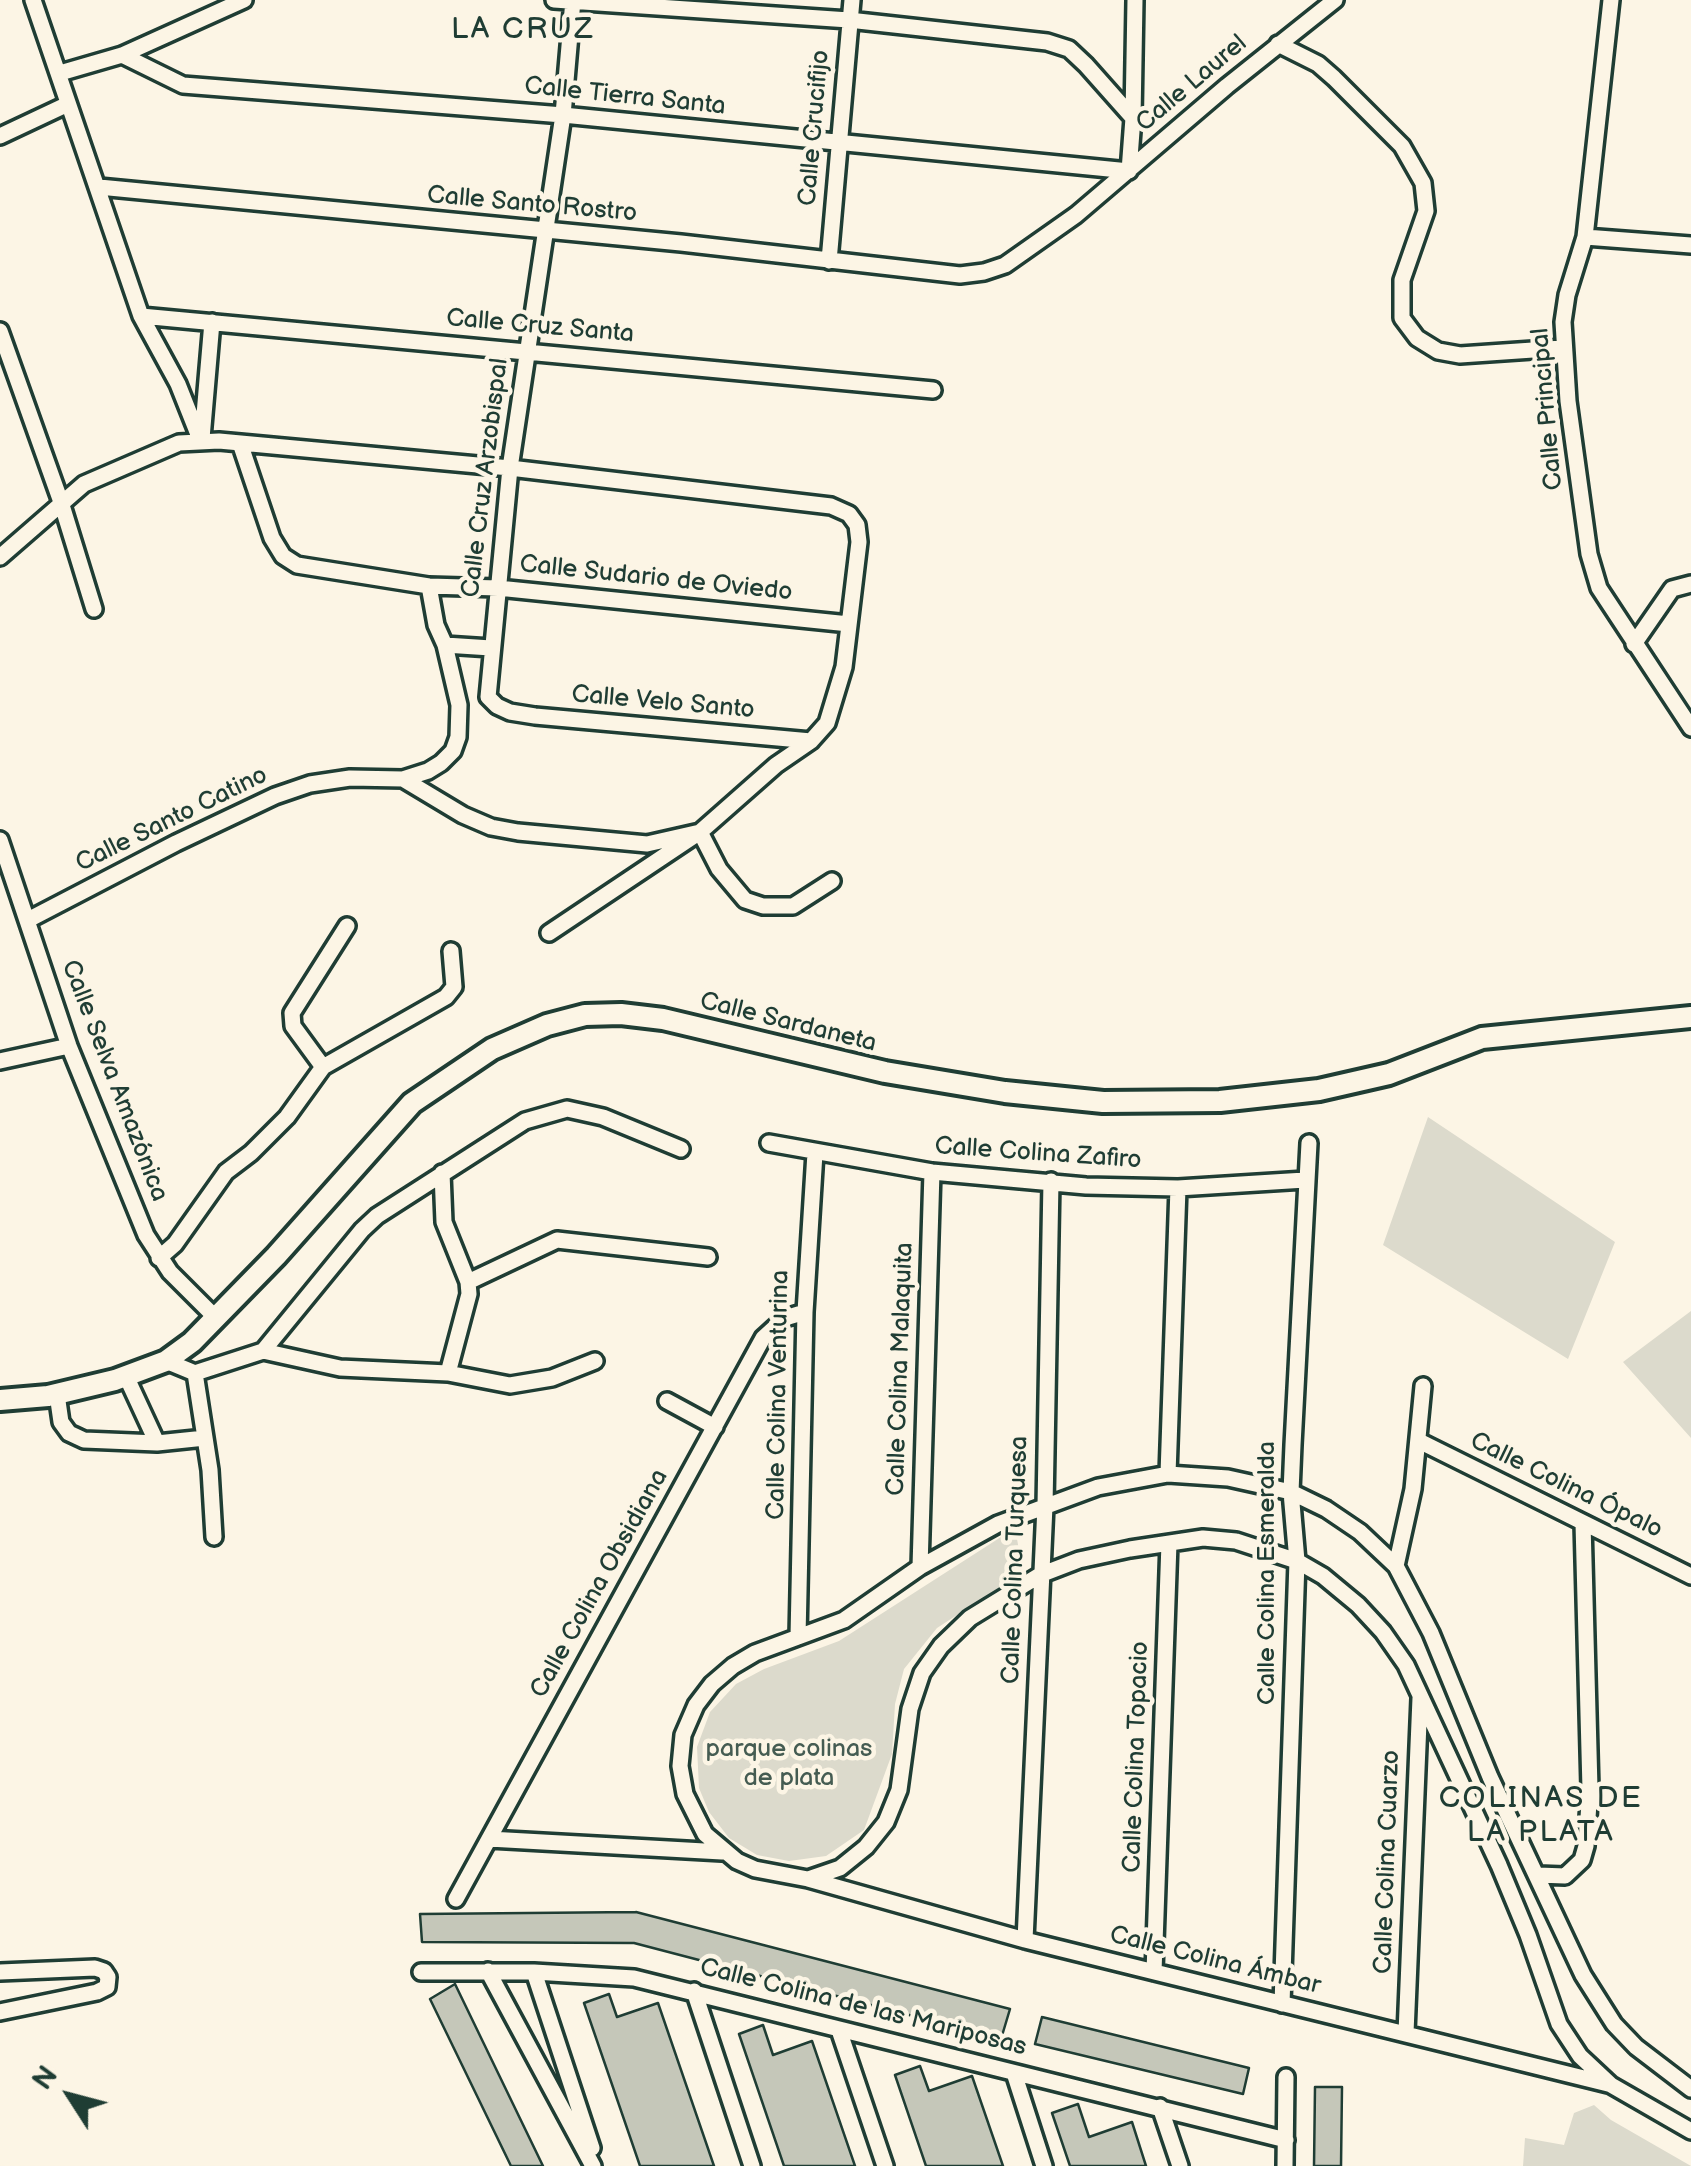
<!DOCTYPE html>
<html>
<head>
<meta charset="utf-8">
<style>
  body { margin:0 }
  #map { position:relative; width:1691px; height:2166px; overflow:hidden; background:#fcf5e5; font-family:"Balsamiq Sans",sans-serif }
  canvas { display:block }
  .north { position:absolute; left:20px; top:2046px; width:100px; height:100px; -webkit-text-stroke:8px #fcf5e5; paint-order:stroke; rotate:306deg; font-size:28px; font-weight:700; line-height:40px; text-align:center; color:#1f3d34 }
  .north::after { content:''; display:block; margin:auto; width:35px; height:45px; background:#1f3d34; clip-path:polygon(50% 0,100% 100%,50% 72%,0 100%) }
</style>
</head>
<body>
<div id="map">
<canvas width="1691" height="2166"></canvas>
<div class="north">N</div>
</div>
<script>
const ctx = document.querySelector('canvas').getContext('2d');
ctx.lineJoin = 'round';
function paint(path, color) { ctx.fillStyle = color; ctx.fill(path, 'evenodd'); }
const poly = rows => new Path2D(rows.map(r => 'M' + r).join(''));
function strokePath(path, color, width, dash) { ctx.strokeStyle = color; ctx.lineWidth = width; ctx.lineCap = dash ? 'butt' : 'round'; ctx.setLineDash(dash || []); ctx.stroke(path); }
function label(font, color, halo, rows, align = 'center') {
  ctx.font = font + ' "Balsamiq Sans",sans-serif'; ctx.lineWidth = 9; ctx.setLineDash([]); ctx.textBaseline = 'middle'; ctx.strokeStyle = halo; ctx.fillStyle = color; for (const [text, x, y, turn = 0] of rows) {
    ctx.save(); ctx.translate(x, y); ctx.rotate((+turn || 0) * Math.PI / 180); ctx.textAlign = isNaN(turn) ? turn : align; if (halo) ctx.strokeText(text, 0, 0); ctx.fillText(text, 0, 0); ctx.restore();
  }
}
paint(poly([
  [1428,1117,1615,1242,1568,1359,1383,1245],
  [1691,1311,1691,1438,1623,1362],
  [1015,1528,1023,1572,937,1628,904,1669,895,1704,892,1754,864,1830,826,1856,789,1861,757,1855,729,1838,709,1812,699,1788,697,1747,710,1712,736,1684,764,1669,839,1641],
  [1594,2105,1611,2120,1691,2166,1523,2166,1525,2138,1564,2145,1574,2113]
]), '#dcdacc');
const building = poly([
  [636,1912,1010,2009,1001,2039,634,1943,422,1942,420,1914,636,1912],
  [455,1984,543,2166,511,2166,430,1999,455,1984],
  [609,1994,617,2017,658,2003,714,2166,640,2166,584,2003,609,1994],
  [1042,2017,1249,2068,1243,2094,1035,2044,1042,2017],
  [763,2025,773,2055,812,2041,855,2166,784,2166,739,2034,763,2025],
  [920,2066,929,2091,972,2076,1003,2166,926,2166,895,2075,920,2066],
  [1315,2087,1342,2087,1341,2166,1314,2166,1315,2087],
  [1078,2104,1089,2137,1132,2122,1146,2166,1070,2166,1052,2113,1078,2104]
]);
paint(building, '#c5c7b9');
strokePath(building, '#1f3d34', 2.5);
const minor = poly([
  [33,0,141,316,178,384,201,442],
  [554,0,849,20,1047,42,1069,49,1086,65,1133,118],
  [573,0,563,115,510,468,488,697,497,706,510,712,535,716,811,741],
  [1611,0,1585,237,1567,295,1563,322,1568,401,1589,554,1599,588,1691,728],
  [1278,44,1318,64,1334,78,1402,146,1423,183,1426,211,1402,280,1402,318,1417,338,1438,351,1460,355,1562,348],
  [122,55,183,85,563,115,1129,171],
  [60,73,122,55,244,0],
  [0,136,68,104],
  [1129,171,1133,118,1135,0],
  [99,187,681,243,960,275,984,272,1005,265,1076,215,1227,86,1335,0],
  [1585,237,1691,245],
  [829,261,852,0],
  [141,316,933,390],
  [0,331,61,502,94,609],
  [202,438,212,322],
  [240,443,272,538,283,556,297,565,429,586,498,588,849,624],
  [0,557,84,484,179,443,219,441,510,468,831,506,849,514,857,525,859,542,844,667,827,723,811,741,776,765,700,832,549,933],
  [1634,644,1672,589,1691,584],
  [445,645,491,648],
  [403,779,463,815,491,827,518,832,647,844,700,832,719,869,745,900,763,906,793,906,832,881],
  [0,840,69,1046,146,1235,170,1272,216,1318],
  [28,920,176,843,275,796,310,784,350,778,403,779,428,771,441,763,453,751,458,737,459,705,445,645,436,625,429,586],
  [0,1061,69,1046],
  [323,1067,293,1026,292,1013,347,926],
  [769,1143,932,1172,1086,1186,1178,1188,1305,1180],
  [442,1173,444,1222,468,1282,469,1294,448,1373],
  [159,1258,175,1244,226,1172,251,1153,287,1117,323,1067,446,997,454,987,451,951],
  [468,1282,557,1240,708,1257],
  [263,1351,340,1368,448,1373,510,1385,552,1378,595,1361],
  [166,1361,195,1373,210,1470,214,1537],
  [195,1373,263,1351,362,1230,377,1216,525,1121,567,1109,603,1117,681,1149],
  [126,1376,157,1443],
  [57,1394,61,1422,69,1433,84,1440,157,1443,205,1438],
  [667,1401,715,1427],
  [1419,1441,1691,1576],
  [1168,1474,1178,1188],
  [1396,1566,1413,1489,1423,1386],
  [920,1567,932,1172],
  [798,1637,805,1312,815,1153],
  [489,1839,722,1852],
  [1538,1875,1565,1876,1582,1860,1586,1846,1590,1789,1583,1523],
  [808,1879,1025,1940,1608,2084],
  [456,1899,763,1338,785,1318,805,1312],
  [1025,1940,1045,1506,1051,1181],
  [488,1971,593,2166],
  [0,1972,95,1968,104,1971,108,1977,107,1987,97,1992,0,2012],
  [421,1972,534,1972,634,1978,1286,2140],
  [534,1972,592,2148],
  [1154,1972,1169,1543],
  [694,1991,752,2166],
  [1282,2004,1297,1561,1291,1492,1293,1445,1309,1143],
  [839,2030,885,2166],
  [1406,2033,1420,1698],
  [1014,2073,1044,2166],
  [1691,2089,1636,2047,1614,2024,1583,1975,1490,1777,1431,1633,1396,1566,1360,1532,1326,1509,1291,1492,1228,1478,1168,1474,1098,1487,998,1524,920,1567,844,1620,755,1653,733,1666,712,1684,696,1705,683,1735,680,1766,685,1794,705,1834,737,1861,755,1869,808,1879,840,1868,866,1847,886,1822,899,1790,910,1709,922,1673,941,1646,970,1618,1040,1575,1079,1560,1130,1549,1203,1538,1236,1541,1297,1561,1323,1576,1358,1605,1383,1632,1406,1665,1499,1865,1528,1935,1559,2024,1580,2056,1611,2085,1691,2131],
  [1160,2107,1180,2166],
  [1285,2166,1286,2077]
]);
const tertiary = poly([
  [0,1400,48,1396,115,1380,166,1361,192,1342,276,1256,412,1103,492,1049,547,1025,585,1015,621,1014,663,1019,885,1072,1005,1092,1103,1102,1220,1101,1319,1090,1389,1074,1482,1038,1691,1017]
]);
strokePath(minor, '#1f3d34', 22);
strokePath(tertiary, '#1f3d34', 28);
strokePath(minor, '#fcf5e5', 15);
strokePath(tertiary, '#fcf5e5', 20);
label('25px', '#1f3d34', '#fcf5e5', [
  ["Calle Laurel",1192,84,-40],
  ["Calle Tierra Santa",625,97,6],
  ["Calle Crucifijo",815,128,-85],
  ["Calle Santo Rostro",532,205,5],
  ["Calle Cruz Santa",540,327,5],
  ["Calle Principal",1548,409,-95],
  ["Calle Cruz Arzobispal",486,478,-83],
  ["Calle Sudario de Oviedo",656,579,6],
  ["Calle Velo Santo",663,703,5],
  ["Calle Santo Catino",172,820,-26],
  ["Calle Sardaneta",788,1023,14],
  ["Calle Selva Amazónica",114,1081,69],
  ["Calle Colina Zafiro",1038,1154,4],
  ["Calle Colina Malaquita",901,1369,-88],
  ["Calle Colina Venturina",779,1395,-89],
  ["Calle Colina Ópalo",1566,1486,26],
  ["Calle Colina Turquesa",1016,1560,-88],
  ["Calle Colina Esmeralda",1268,1573,-90],
  ["Calle Colina Obsidiana",600,1584,-61],
  ["Calle Colina Topacio",1137,1757,-88],
  ["Calle Colina Cuarzo",1388,1862,-88],
  ["Calle Colina Ámbar",1215,1961,14],
  ["Calle Colina de las Mariposas",863,2008,14]
]);
label('25px', '#455c52', '#fcf5e5', [
  ["parque colinas",789,1750],
  ["de plata",789,1779]
]);
ctx.letterSpacing = '2.5px';
label('30px', '#1f3d34', '#fcf5e5', [
  ["LA CRUZ",523,30],
  ["COLINAS DE",1541,1799],
  ["LA PLATA",1541,1833]
]);
ctx.letterSpacing = '0px';
</script>
</body>
</html>
